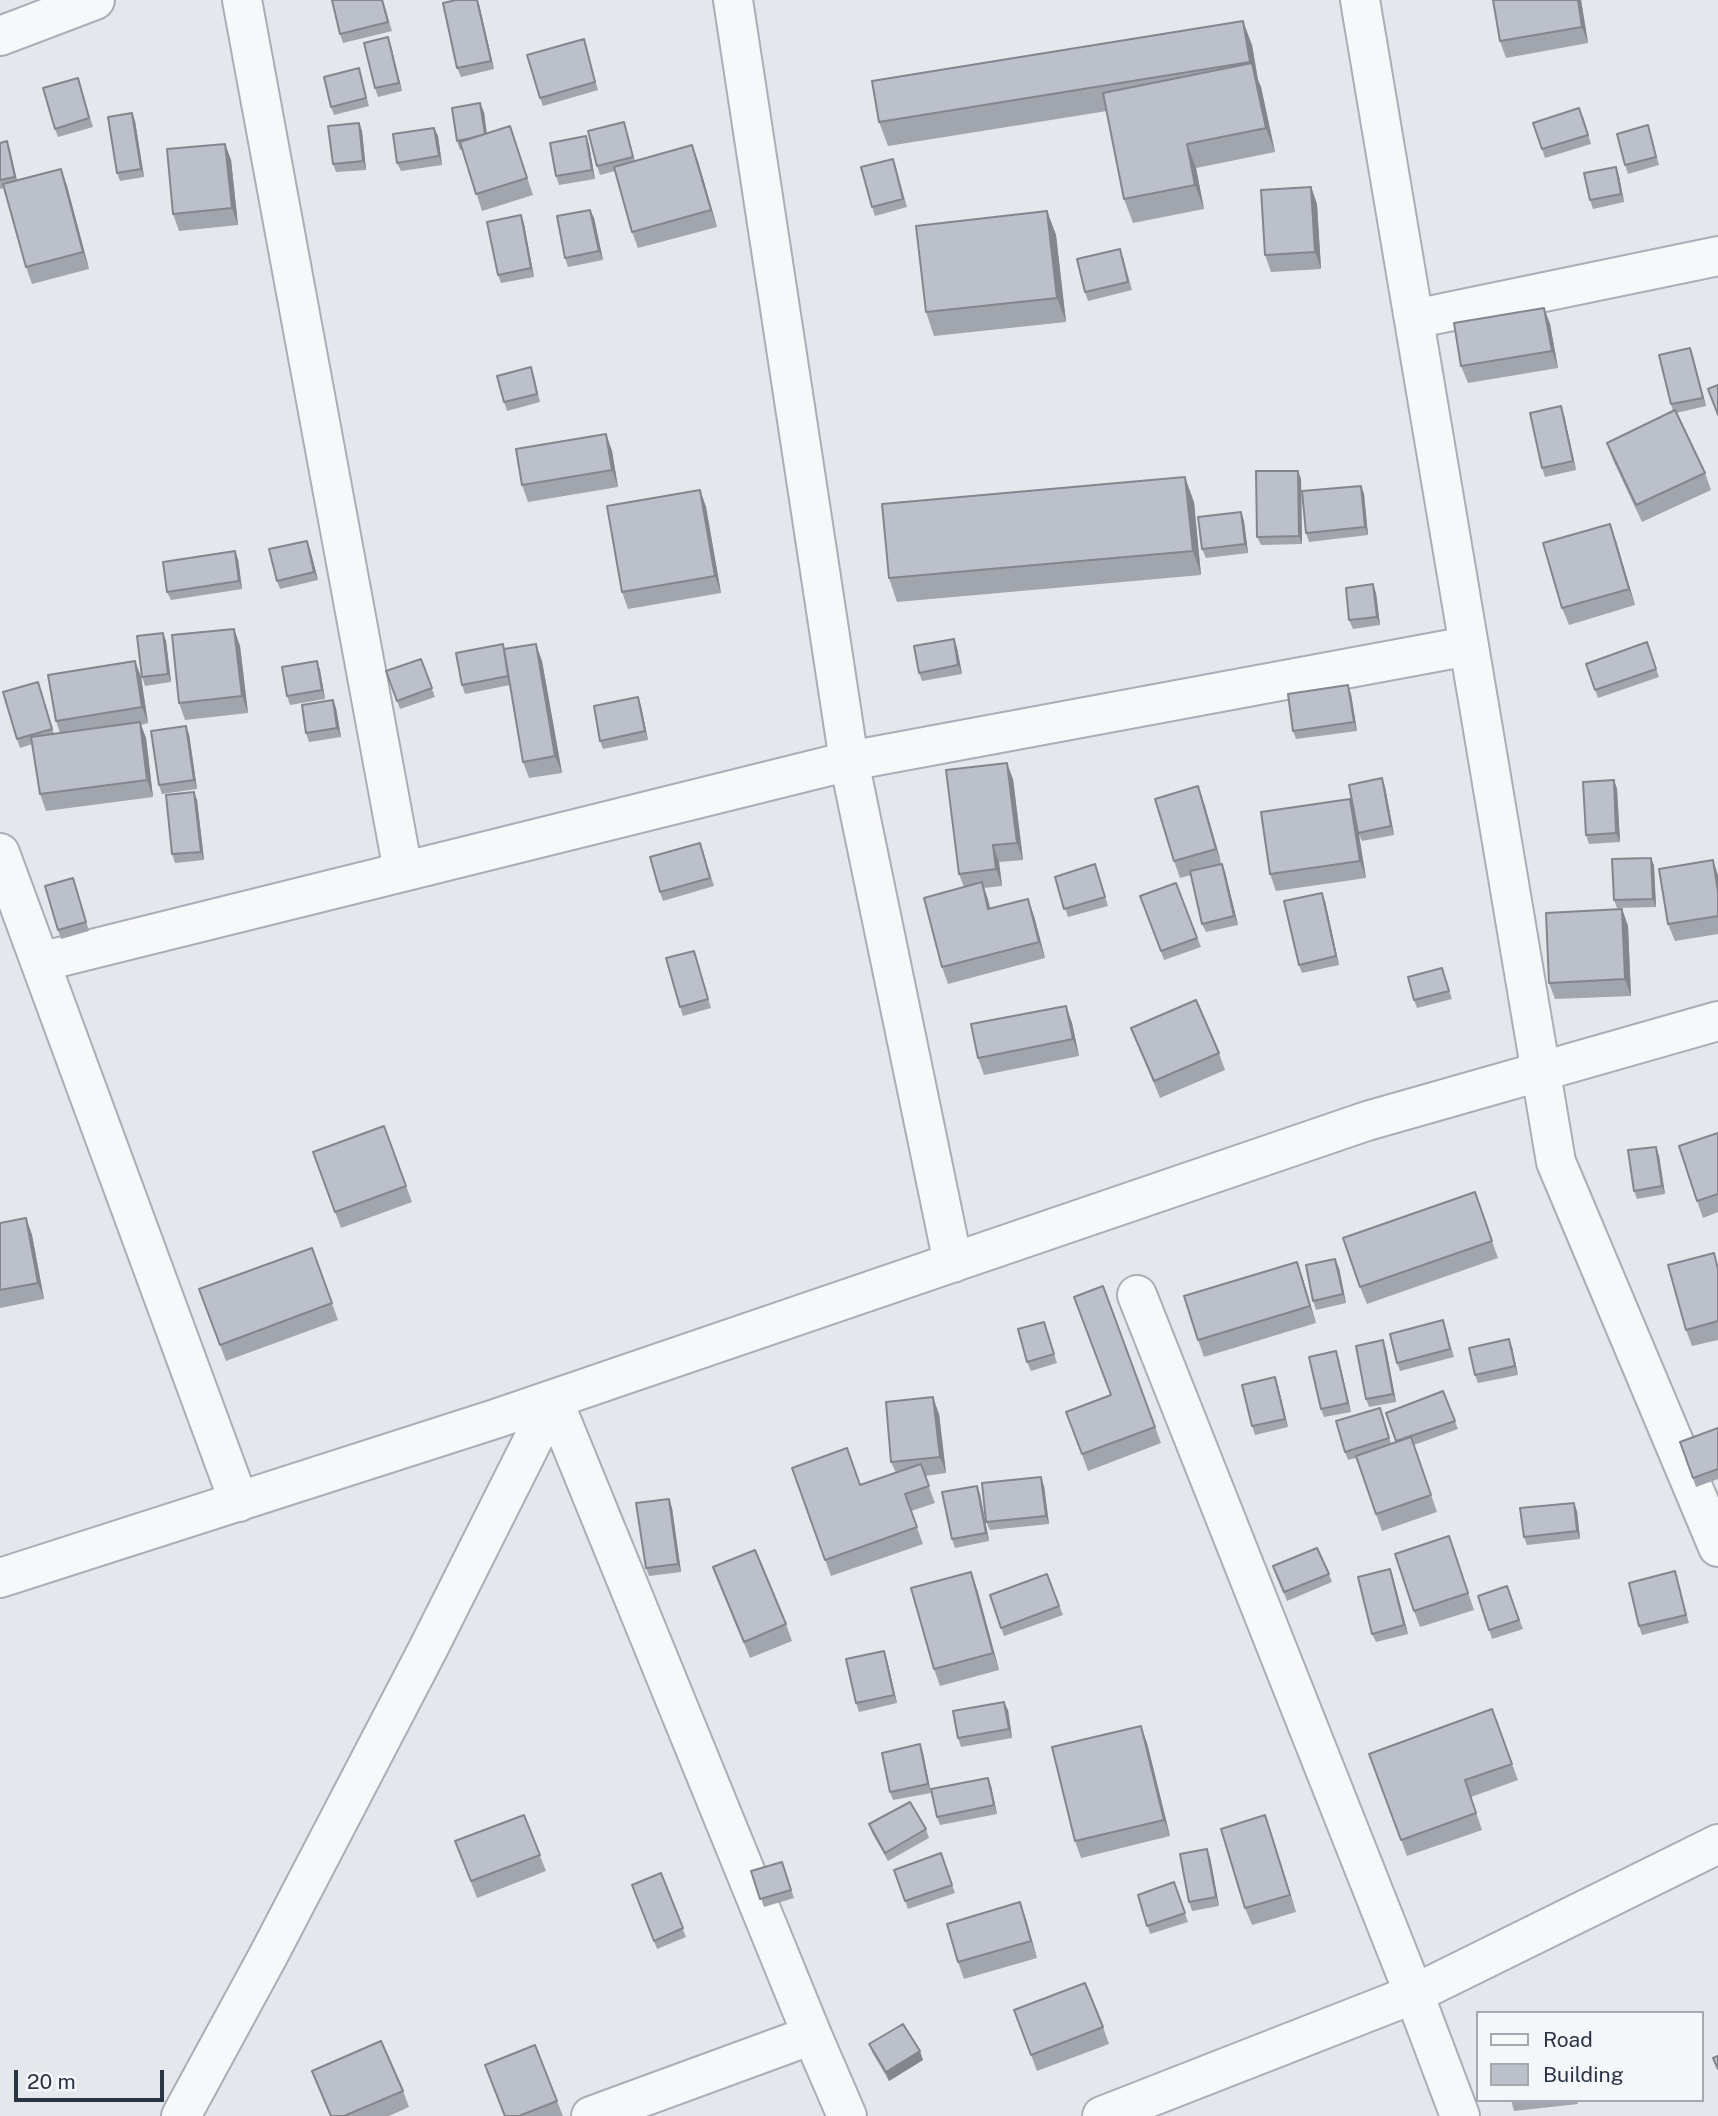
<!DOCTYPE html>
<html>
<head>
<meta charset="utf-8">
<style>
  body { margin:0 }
  #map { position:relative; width:1718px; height:2116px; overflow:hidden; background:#e4e7ec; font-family:"Public Sans",sans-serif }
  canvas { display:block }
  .legend { position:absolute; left:1476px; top:2011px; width:228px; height:91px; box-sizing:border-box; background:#f4f6f9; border:2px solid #a4a8b1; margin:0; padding:9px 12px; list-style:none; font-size:21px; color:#2b3445 }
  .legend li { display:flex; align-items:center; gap:14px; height:35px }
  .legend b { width:35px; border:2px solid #a4a8b1 }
  .scale { position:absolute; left:14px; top:2070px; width:150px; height:32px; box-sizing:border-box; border:4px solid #2b3445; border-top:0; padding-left:9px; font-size:21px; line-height:24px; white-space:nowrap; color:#2b3445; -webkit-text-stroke:5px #f4f6f9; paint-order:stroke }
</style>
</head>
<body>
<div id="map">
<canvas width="1718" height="2116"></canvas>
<ul class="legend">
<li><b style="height:9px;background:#f7f8fa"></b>Road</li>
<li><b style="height:19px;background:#bbc0ca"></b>Building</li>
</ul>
<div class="scale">20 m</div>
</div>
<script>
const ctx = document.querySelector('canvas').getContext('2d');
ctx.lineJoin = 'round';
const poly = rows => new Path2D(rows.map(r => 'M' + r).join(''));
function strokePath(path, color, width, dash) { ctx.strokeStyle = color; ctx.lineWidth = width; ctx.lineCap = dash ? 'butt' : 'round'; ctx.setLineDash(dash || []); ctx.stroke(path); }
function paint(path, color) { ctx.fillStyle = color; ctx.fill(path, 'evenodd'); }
const minor = poly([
  [242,0,403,871],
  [733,0,849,761,953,1263],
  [1360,0,1556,1162,1718,1547],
  [0,36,95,0],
  [1414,319,1718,256],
  [0,853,239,1502],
  [40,962,849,761,1468,646],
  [1137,1295,1414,1994,1460,2116],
  [0,1578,495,1419,1367,1121,1718,1021],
  [181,2116,268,1956,428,1649,553,1400,812,2035,847,2116],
  [591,2116,812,2035],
  [1102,2116,1414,1994,1718,1844]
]);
strokePath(minor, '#a9aeb7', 42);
strokePath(minor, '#f7f8fa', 38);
paint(poly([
  [383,0,392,31,343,43,340,34],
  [456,0,478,0,494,69,461,77,457,68],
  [1493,0,1581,0,1588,43,1506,58,1500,41],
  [584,39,598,90,543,106,540,98],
  [1252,45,1258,80,1261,87,1275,152,1196,168,1204,209,1133,223,1124,199,1107,111,888,146,879,122],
  [391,46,402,91,378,97,375,88],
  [359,68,369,106,334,115,331,107],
  [81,87,93,127,58,137,55,129],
  [484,112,487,134,510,126,533,195,482,211,462,149,460,150,457,141],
  [1583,116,1591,144,1545,158,1542,149],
  [135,121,144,177,120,181,117,173],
  [624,122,635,161,698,161,717,227,638,248,632,232,615,171,600,175,597,166],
  [359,123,362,131,366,170,336,172,333,164],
  [434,128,438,136,442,165,401,171,397,163],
  [1651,134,1659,165,1628,174,1625,165],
  [586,136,589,145,595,179,559,185,556,176],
  [7,141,10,150,17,180,61,169,67,186,89,269,32,284,26,267,4,188,0,189,0,143],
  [225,144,231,160,238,225,179,231,173,214],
  [896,167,907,207,875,216,872,207],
  [1619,176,1624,202,1593,209,1590,200],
  [1311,187,1317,204,1321,269,1271,272,1265,255],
  [590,210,594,218,603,260,568,267,565,258],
  [1047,211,1056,235,1066,322,934,336,926,312],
  [521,215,524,224,534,277,501,283,498,275],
  [1123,257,1132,290,1088,301,1085,292],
  [1544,308,1550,324,1558,368,1468,383,1461,366],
  [1690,348,1706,406,1676,413,1705,473,1711,490,1642,522,1613,460,1607,443,1673,411,1671,404],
  [534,375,540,402,507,411,504,402],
  [1564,415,1576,470,1545,477,1542,468],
  [606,434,612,451,618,487,528,502,522,485],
  [1298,471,1301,479,1302,544,1261,545,1257,537],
  [1361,486,1364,494,1368,535,1309,542,1306,533],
  [700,490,706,507,721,593,628,609,622,592],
  [1194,502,1201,575,897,602,889,578],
  [1241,512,1244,521,1248,553,1206,558,1202,549],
  [1616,541,1635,605,1569,625,1562,608],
  [310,549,318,580,280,589,277,581],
  [238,559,242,589,171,600,167,592],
  [1376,593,1380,625,1353,629,1349,620],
  [234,629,240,646,248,713,185,720,179,703],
  [163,633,166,641,171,682,145,686,142,677],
  [954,639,957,648,962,674,922,681,919,673],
  [1647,642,1659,677,1598,698,1586,664],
  [504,649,542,661,562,773,529,778,523,762,510,685,465,694,462,685],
  [421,659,435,697,400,709,386,671],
  [135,661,141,677,148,723,141,725,146,738,153,797,46,811,40,794,32,744,20,748,17,739,38,682,54,734,60,733,56,721],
  [317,661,320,670,325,699,290,705,287,696],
  [1351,694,1357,731,1296,739,1293,731],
  [638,697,641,706,648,740,603,749,600,741],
  [333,700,336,708,341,737,309,742,306,733],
  [189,734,197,789,162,794,159,785],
  [1382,778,1385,787,1394,835,1362,841,1358,833,1366,878,1276,891,1270,874,1355,813],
  [1013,779,1023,860,999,862,1002,886,984,888,990,908,1034,916,1045,958,948,984,942,967,964,887,959,874],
  [1614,780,1617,789,1620,842,1589,844,1586,835],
  [197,800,204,860,175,863,172,854],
  [1204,803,1221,864,1225,872,1238,925,1206,932,1202,924,1191,875,1180,878,1174,861],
  [703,851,714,886,663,901,660,892],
  [1651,858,1654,866,1656,907,1617,908,1614,900],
  [1095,864,1108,906,1068,917,1055,877],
  [1718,875,1718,934,1675,941,1668,924],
  [1176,883,1201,947,1164,960,1140,896],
  [76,886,89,931,61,939,58,930],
  [1325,901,1339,965,1302,973,1299,965],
  [1622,909,1628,926,1631,996,1555,999,1549,983],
  [694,951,711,1008,683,1016,680,1007],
  [1445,977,1452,999,1417,1008,1414,1000],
  [1066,1006,1072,1023,1079,1056,984,1075,978,1058],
  [1131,1028,1219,1053,1225,1070,1160,1098],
  [384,1126,412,1202,341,1228,313,1152],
  [1718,1133,1718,1212,1703,1218,1697,1201],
  [1656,1147,1659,1156,1665,1194,1637,1199,1634,1191],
  [1475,1192,1498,1258,1367,1304,1360,1287],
  [26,1218,32,1235,44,1299,0,1308,0,1223],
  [312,1248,338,1320,226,1361,199,1289],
  [1297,1262,1316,1323,1204,1357,1198,1340],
  [1718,1265,1718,1340,1692,1346,1686,1330],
  [1339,1268,1346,1303,1316,1310,1313,1301],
  [1103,1286,1161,1443,1088,1471,1066,1412,1111,1395],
  [1044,1322,1057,1363,1031,1371,1027,1362],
  [1446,1329,1454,1357,1400,1371,1397,1363],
  [1512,1347,1518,1375,1478,1383,1475,1375],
  [1386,1349,1396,1402,1369,1407,1366,1399],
  [1336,1351,1339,1360,1351,1412,1324,1417,1321,1409],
  [1275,1377,1278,1386,1288,1427,1255,1435,1252,1426],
  [1443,1391,1458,1429,1414,1445,1437,1512,1382,1531,1356,1458,1348,1460,1345,1452,1380,1408,1391,1443,1396,1442],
  [939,1414,946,1473,925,1476,935,1503,911,1511,923,1544,831,1576,792,1468,860,1485,896,1473,891,1462],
  [1718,1428,1718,1479,1696,1487,1680,1442],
  [977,1486,980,1494,989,1541,955,1548,952,1539],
  [1044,1486,1049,1524,990,1530,986,1522],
  [669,1499,672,1508,681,1572,649,1576,646,1568],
  [1577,1511,1580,1539,1527,1545,1524,1537],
  [1455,1553,1474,1610,1420,1627,1414,1611],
  [1273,1566,1329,1574,1332,1582,1287,1601],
  [713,1567,786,1624,792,1641,750,1658],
  [1390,1569,1408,1634,1376,1642,1372,1634],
  [1675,1571,1689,1623,1642,1635,1639,1626],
  [1047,1574,1063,1615,1004,1636,990,1595],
  [1507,1586,1523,1629,1492,1639,1478,1596],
  [977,1589,999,1670,940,1686,934,1669],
  [887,1660,897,1703,859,1712,856,1703],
  [1492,1709,1518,1780,1471,1797,1482,1830,1407,1856,1369,1754],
  [1008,1710,1012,1738,961,1747,958,1738],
  [1147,1743,1170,1836,1081,1858,1075,1841],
  [923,1753,931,1793,893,1800,890,1792],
  [991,1786,997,1814,940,1825,937,1817],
  [524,1815,546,1871,477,1898,455,1841],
  [1265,1815,1296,1912,1252,1925,1245,1908],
  [869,1824,926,1829,929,1838,888,1861,872,1833],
  [941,1853,955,1893,908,1909,894,1870],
  [1210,1857,1219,1906,1192,1911,1189,1902],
  [782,1862,794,1898,764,1907,751,1871],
  [661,1873,686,1937,657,1949,632,1885],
  [1174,1882,1188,1922,1150,1934,1138,1895],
  [1020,1902,1037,1958,964,1979,958,1962],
  [1014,2010,1103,2027,1109,2044,1037,2071],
  [869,2044,923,2060,889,2081,872,2052],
  [485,2065,557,2101,563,2116,504,2116],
  [312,2071,403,2091,409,2107,389,2116,330,2116],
  [1511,2100,1577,2100,1578,2104,1514,2111]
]), '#a1a5ae');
paint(poly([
  [477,0,479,4,494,69,491,61],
  [1578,0,1581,0,1588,43,1582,27],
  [1243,21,1252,45,1258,80,1261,87,1275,152,1266,128,1254,71,1250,62],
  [388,37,391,46,402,91,399,83],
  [480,103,484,112,488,145,485,136],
  [132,113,135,121,144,177,141,169],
  [359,123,362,131,366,170,363,161],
  [434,128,438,136,442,165,439,156],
  [586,136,589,145,595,179,592,170],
  [7,141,10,150,18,186,15,177],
  [225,144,231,160,238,225,232,208],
  [1187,144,1196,168,1204,209,1195,185],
  [692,145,698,161,717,227,711,210],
  [1616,167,1619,176,1624,202,1621,194],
  [61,169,67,186,89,269,83,252],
  [1311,187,1317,204,1321,269,1315,252],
  [590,210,594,218,603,260,599,251],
  [1047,211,1056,235,1066,322,1057,298],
  [521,215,524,224,534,277,531,268],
  [1544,308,1550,324,1558,368,1552,351],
  [1690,348,1693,356,1706,406,1703,398],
  [1561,406,1564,415,1576,470,1573,461],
  [606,434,612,451,618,487,612,470],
  [1298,471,1301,479,1302,544,1299,536],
  [1185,477,1194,502,1201,575,1193,551],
  [1361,486,1364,494,1368,535,1365,527],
  [700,490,706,507,721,593,715,576],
  [1241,512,1244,521,1248,553,1245,544],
  [1610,524,1616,541,1635,605,1629,589],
  [307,541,310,549,318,580,314,572],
  [235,551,238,559,242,589,239,581],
  [1373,584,1376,593,1380,625,1377,617],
  [234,629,240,646,248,713,242,696],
  [163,633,166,641,171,682,168,674],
  [954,639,957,648,962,674,958,665],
  [536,644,542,661,562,773,555,756],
  [135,661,141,677,148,723,142,707],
  [317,661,320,670,325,699,322,690],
  [1348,685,1351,694,1357,731,1354,722],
  [638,697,641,706,648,740,645,731],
  [333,700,336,708,341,737,337,728],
  [140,722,146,738,153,797,147,780],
  [186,726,189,734,197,789,194,780],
  [1007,763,1013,779,1023,860,1017,843],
  [1382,778,1385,787,1394,835,1391,826],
  [1614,780,1617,789,1620,842,1616,833],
  [1198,786,1204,803,1222,865,1216,849],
  [194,792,197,800,204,860,201,852],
  [1350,799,1356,816,1366,878,1360,861],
  [993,845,999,862,1002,886,996,869],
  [1651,858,1654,866,1656,907,1653,899],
  [1713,860,1718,875,1718,892],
  [1222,864,1225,872,1238,925,1234,916],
  [982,882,988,899,994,926,988,909],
  [1322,893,1325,901,1339,965,1336,956],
  [1028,899,1034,916,1045,958,1039,942],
  [1622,909,1628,926,1631,996,1625,979],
  [1066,1006,1072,1023,1079,1056,1073,1039],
  [1656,1147,1659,1156,1665,1194,1662,1186],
  [26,1218,32,1235,44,1299,38,1283],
  [1335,1259,1339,1268,1346,1303,1343,1294],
  [1297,1262,1303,1279,1316,1323,1310,1306],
  [1509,1339,1512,1347,1518,1375,1515,1366],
  [1383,1340,1386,1349,1396,1402,1393,1394],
  [1336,1351,1339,1360,1351,1412,1348,1403],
  [1275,1377,1278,1386,1288,1427,1285,1419],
  [933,1397,939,1414,946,1473,940,1457],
  [1041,1477,1044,1486,1049,1524,1046,1516],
  [977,1486,980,1494,989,1541,986,1533],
  [669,1499,672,1508,681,1572,678,1564],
  [1574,1503,1577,1511,1580,1539,1577,1531],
  [1390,1569,1393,1577,1408,1634,1404,1625],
  [971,1572,977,1589,999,1670,993,1653],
  [884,1651,887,1660,897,1703,894,1695],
  [1004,1702,1008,1710,1012,1738,1009,1729],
  [1141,1726,1147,1743,1170,1836,1164,1820],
  [920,1744,923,1753,931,1793,928,1784],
  [988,1778,991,1786,997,1814,994,1805],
  [1265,1815,1271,1832,1296,1912,1290,1895],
  [1207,1849,1210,1857,1219,1906,1216,1897],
  [1020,1902,1026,1919,1037,1958,1031,1941],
  [920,2051,923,2060,889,2081,886,2072]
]), '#83868d');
const building = poly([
  [332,0,382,0,388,22,340,34,332,0],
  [456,0,477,0,491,61,457,68,443,3,456,0],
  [1493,0,1578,0,1582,27,1500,41,1493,0],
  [1243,21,1250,62,879,122,872,81,1243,21],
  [388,37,399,83,375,88,364,43,388,37],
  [584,39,595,82,540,98,527,55,584,39],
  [1252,63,1266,128,1187,144,1195,185,1124,199,1103,93,1252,63],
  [359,68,366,98,331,107,324,77,359,68],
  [78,78,89,118,55,129,43,88,78,78],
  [480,103,485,134,471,138,457,141,452,108,480,103],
  [1579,108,1588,135,1542,149,1533,123,1579,108],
  [132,113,141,169,117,173,108,117,132,113],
  [624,122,633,157,597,166,588,131,624,122],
  [359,123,363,161,333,164,328,126,359,123],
  [1648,125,1656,157,1625,165,1617,134,1648,125],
  [510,126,527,178,476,194,460,142,510,126],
  [434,128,439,156,397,163,393,134,434,128],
  [586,136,592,170,556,176,550,143,586,136],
  [7,141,15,177,0,180,0,143,7,141],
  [225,144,232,208,173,214,167,149,225,144],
  [692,145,711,210,632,232,614,167,692,145],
  [893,159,903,199,872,207,861,167,893,159],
  [1616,167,1621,194,1590,200,1584,173,1616,167],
  [61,169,83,252,26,267,3,184,61,169],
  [1311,187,1315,252,1265,255,1261,190,1311,187],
  [590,210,599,251,565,258,557,216,590,210],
  [1047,211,1057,298,926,312,916,226,1047,211],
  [521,215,531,268,498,275,487,222,521,215],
  [1120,249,1128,282,1085,292,1077,259,1120,249],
  [1544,308,1552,351,1461,366,1454,323,1544,308],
  [1690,348,1703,398,1671,404,1659,355,1690,348],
  [531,367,537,394,504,402,497,376,531,367],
  [1718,385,1718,415,1708,389,1718,385],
  [1561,406,1573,461,1542,468,1530,413,1561,406],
  [1675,410,1705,473,1636,505,1607,443,1675,410],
  [606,434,612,470,522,485,516,449,606,434],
  [1256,471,1298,471,1299,536,1257,537,1256,471],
  [1185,477,1193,551,889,578,882,504,1185,477],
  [1361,486,1365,527,1306,533,1302,491,1361,486],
  [700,490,715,576,622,592,607,506,700,490],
  [1241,512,1245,544,1202,549,1198,517,1241,512],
  [1610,524,1629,589,1562,608,1543,543,1610,524],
  [307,541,314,572,277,581,269,549,307,541],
  [235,551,239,581,167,592,163,562,235,551],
  [1373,584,1377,617,1349,620,1346,588,1373,584],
  [234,629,242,696,179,703,172,635,234,629],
  [163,633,168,674,142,677,137,636,163,633],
  [954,639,958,665,919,673,914,646,954,639],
  [1647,642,1656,669,1595,690,1586,664,1647,642],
  [503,644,508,676,462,685,456,653,503,644],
  [536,644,555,756,523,762,504,649,536,644],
  [421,659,432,688,397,701,386,671,421,659],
  [135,661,142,707,56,721,48,675,135,661],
  [317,661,322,690,287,696,282,667,317,661],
  [38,682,52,729,17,739,3,692,38,682],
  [1348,685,1354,722,1293,731,1288,694,1348,685],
  [638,697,645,731,600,741,594,706,638,697],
  [333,700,337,728,306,733,302,705,333,700],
  [140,722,147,780,40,794,31,737,140,722],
  [186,726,194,780,159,785,151,731,186,726],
  [1007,763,1017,843,993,845,996,869,959,874,946,770,1007,763],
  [1382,778,1391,826,1358,833,1349,785,1382,778],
  [1614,780,1616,833,1586,835,1583,782,1614,780],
  [1198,786,1216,849,1174,861,1155,799,1198,786],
  [194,792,201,852,172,854,166,795,194,792],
  [1350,799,1360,861,1270,874,1261,812,1350,799],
  [700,843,710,878,660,892,650,857,700,843],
  [1651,858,1653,899,1614,900,1612,859,1651,858],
  [1713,860,1718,892,1718,916,1668,924,1659,869,1713,860],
  [1095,864,1105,897,1064,909,1055,877,1095,864],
  [1222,864,1234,916,1202,924,1190,871,1222,864],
  [73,878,86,922,58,930,45,886,73,878],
  [982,882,988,909,1028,899,1039,942,942,967,924,898,982,882],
  [1176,883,1197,938,1161,951,1140,896,1176,883],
  [1322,893,1336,956,1299,965,1284,901,1322,893],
  [1622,909,1625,979,1549,983,1546,913,1622,909],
  [694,951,708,999,680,1007,666,958,694,951],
  [1442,968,1449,991,1414,1000,1408,977,1442,968],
  [1196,1000,1219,1053,1154,1081,1131,1028,1196,1000],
  [1066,1006,1073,1039,978,1058,971,1024,1066,1006],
  [384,1126,406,1186,335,1212,313,1152,384,1126],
  [1718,1133,1718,1194,1697,1201,1679,1146,1718,1133],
  [1656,1147,1662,1186,1634,1191,1628,1150,1656,1147],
  [1475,1192,1492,1241,1360,1287,1343,1238,1475,1192],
  [26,1218,38,1283,0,1290,0,1223,26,1218],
  [312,1248,332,1303,220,1345,199,1289,312,1248],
  [1714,1253,1718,1269,1718,1321,1686,1330,1668,1265,1714,1253],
  [1335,1259,1343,1294,1313,1301,1306,1265,1335,1259],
  [1297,1262,1310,1306,1198,1340,1184,1296,1297,1262],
  [1103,1286,1155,1427,1082,1454,1066,1412,1111,1395,1074,1297,1103,1286],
  [1443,1320,1450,1349,1397,1363,1390,1334,1443,1320],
  [1044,1322,1054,1354,1027,1362,1018,1329,1044,1322],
  [1509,1339,1515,1366,1475,1375,1469,1348,1509,1339],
  [1383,1340,1393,1394,1366,1399,1356,1346,1383,1340],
  [1336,1351,1348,1403,1321,1409,1309,1357,1336,1351],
  [1275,1377,1285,1419,1252,1426,1242,1385,1275,1377],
  [1443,1391,1455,1421,1396,1441,1386,1413,1443,1391],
  [933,1397,940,1457,891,1462,886,1402,933,1397],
  [1380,1408,1389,1438,1345,1452,1336,1421,1380,1408],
  [1718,1428,1718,1469,1693,1478,1680,1442,1718,1428],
  [1411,1437,1431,1495,1376,1514,1356,1456,1411,1437],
  [847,1448,860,1485,921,1464,929,1486,905,1494,917,1527,825,1560,792,1468,847,1448],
  [1041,1477,1046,1516,986,1522,982,1483,1041,1477],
  [977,1486,986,1533,952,1539,942,1492,977,1486],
  [669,1499,678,1564,646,1568,636,1503,669,1499],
  [1574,1503,1577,1531,1524,1537,1520,1508,1574,1503],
  [1449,1536,1468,1593,1414,1611,1395,1554,1449,1536],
  [1317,1548,1329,1574,1284,1592,1273,1566,1317,1548],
  [755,1550,786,1624,744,1642,713,1567,755,1550],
  [1390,1569,1404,1625,1372,1634,1358,1577,1390,1569],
  [1675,1571,1686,1615,1639,1626,1629,1583,1675,1571],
  [971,1572,993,1653,934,1669,911,1588,971,1572],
  [1047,1574,1059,1606,1001,1628,990,1595,1047,1574],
  [1507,1586,1519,1620,1489,1630,1478,1596,1507,1586],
  [884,1651,894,1695,856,1703,846,1659,884,1651],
  [1004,1702,1009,1729,958,1738,953,1711,1004,1702],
  [1492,1709,1512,1764,1465,1780,1476,1813,1401,1840,1369,1754,1492,1709],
  [1141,1726,1164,1820,1075,1841,1052,1747,1141,1726],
  [920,1744,928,1784,890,1792,882,1753,920,1744],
  [988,1778,994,1805,937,1817,931,1789,988,1778],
  [910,1802,926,1829,885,1853,869,1824,910,1802],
  [524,1815,540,1855,471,1881,455,1841,524,1815],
  [1265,1815,1290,1895,1245,1908,1221,1829,1265,1815],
  [1207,1849,1216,1897,1189,1902,1180,1854,1207,1849],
  [941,1853,952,1885,905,1901,894,1870,941,1853],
  [782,1862,791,1890,760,1899,751,1871,782,1862],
  [661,1873,683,1928,654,1941,632,1885,661,1873],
  [1174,1882,1185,1913,1147,1926,1138,1895,1174,1882],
  [1020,1902,1031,1941,958,1962,947,1924,1020,1902],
  [1085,1983,1103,2027,1031,2055,1014,2010,1085,1983],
  [903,2024,920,2051,886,2072,869,2044,903,2024],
  [381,2041,403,2091,344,2116,331,2116,312,2071,381,2041],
  [535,2045,557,2101,519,2116,505,2116,485,2065,535,2045],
  [1718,2056,1718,2069,1713,2058,1718,2056]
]);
paint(building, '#bbc0ca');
strokePath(building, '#83868d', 2);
</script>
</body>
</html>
